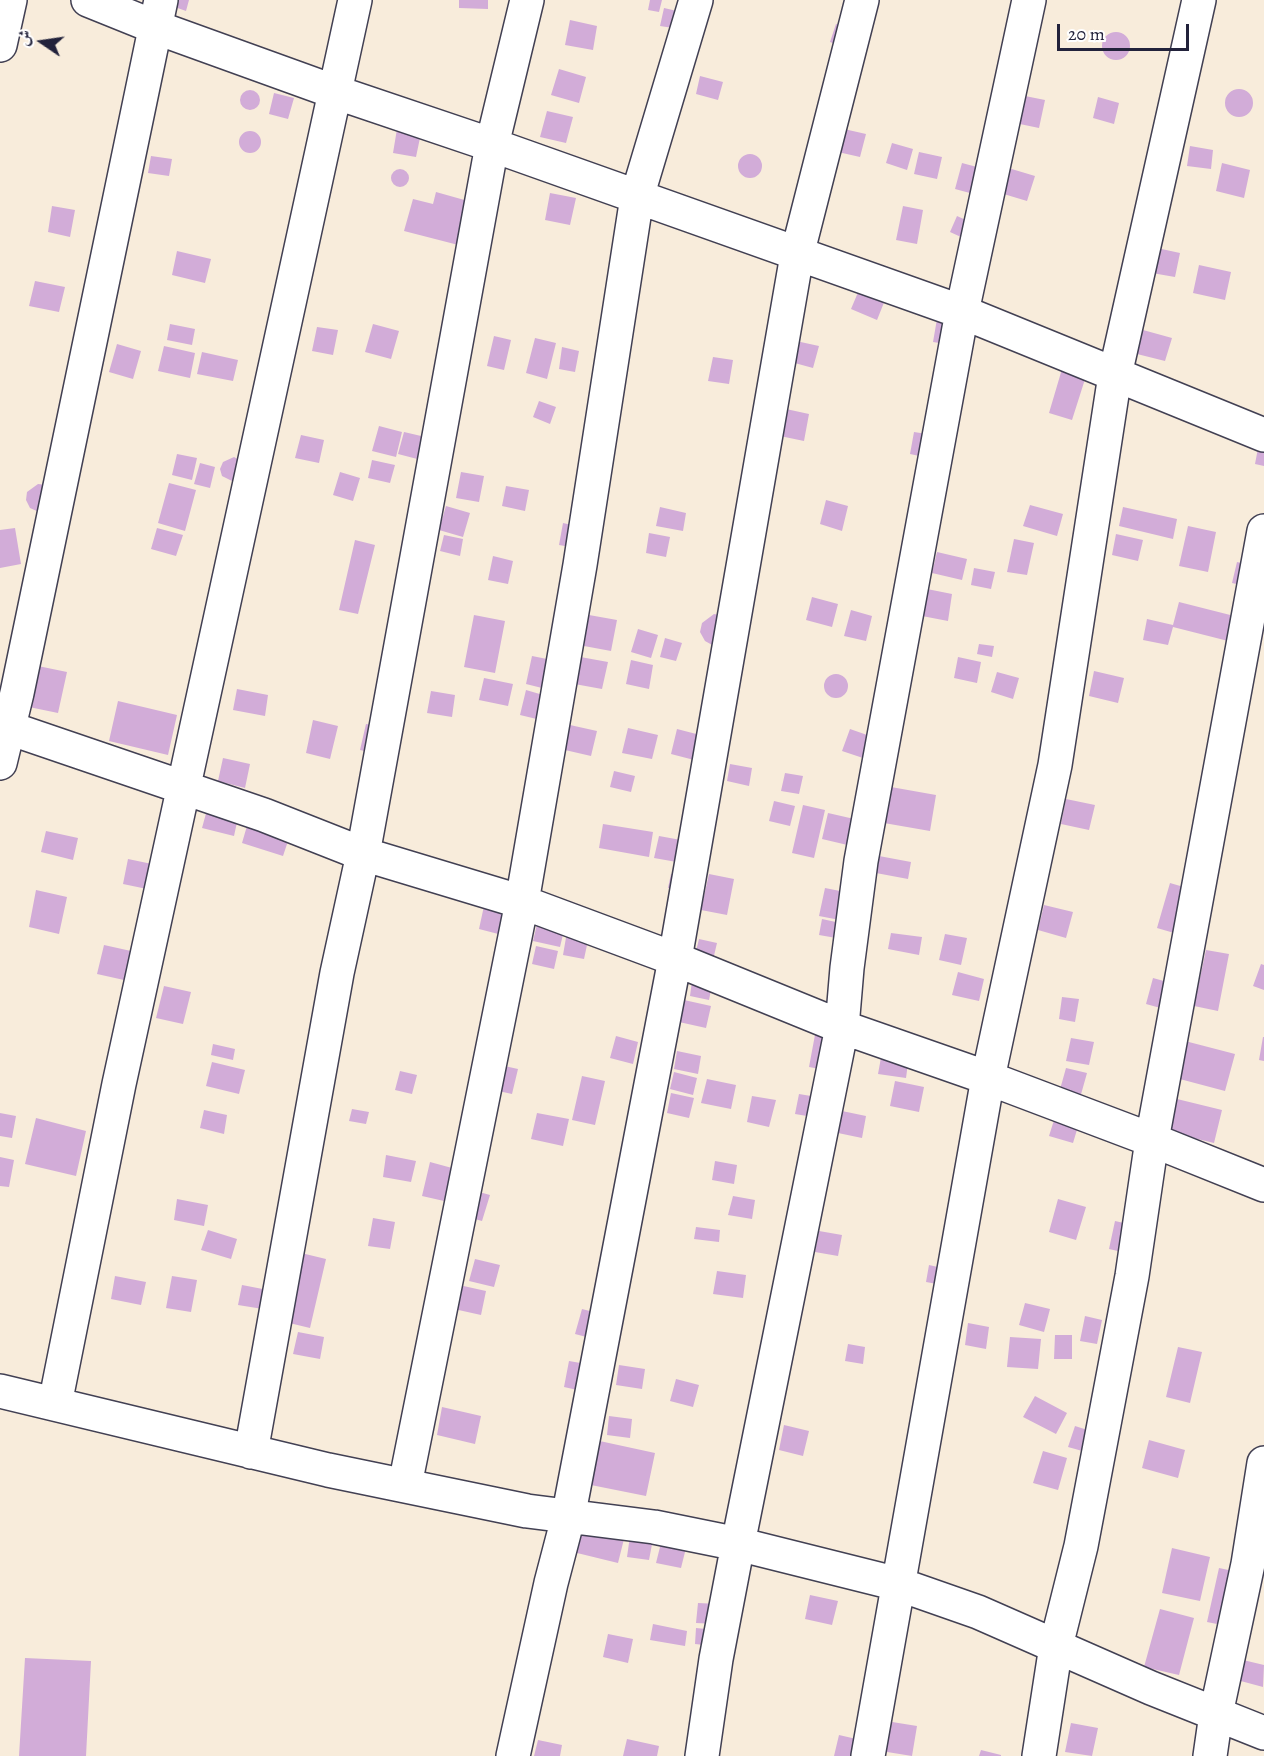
<!DOCTYPE html>
<html>
<head>
<meta charset="utf-8">
<style>
  body { margin:0 }
  #map { position:relative; width:1264px; height:1756px; overflow:hidden; background:#f8ecdb; font-family:Alegreya,Amiri,serif }
  canvas { display:block }
  .north { position:absolute; left:12px; top:12px; width:60px; height:60px; -webkit-text-stroke:4px #fff; paint-order:stroke; rotate:283deg; font-size:16px; font-weight:700; line-height:24px; text-align:center; color:#22223b }
  .north::after { content:''; display:block; margin:auto; width:21px; height:27px; background:#22223b; clip-path:polygon(50% 0,100% 100%,50% 72%,0 100%) }
  .scale { position:absolute; left:1057px; top:24px; width:132px; height:27px; box-sizing:border-box; border:3px solid #22223b; border-top:0; padding-left:8px; font-size:18px; line-height:21px; white-space:nowrap; color:#22223b; -webkit-text-stroke:4px #fff; paint-order:stroke }
</style>
</head>
<body>
<div id="map">
<canvas width="1264" height="1756"></canvas>
<div class="north">ش</div>
<div class="scale">20 m</div>
</div>
<script>
const ctx = document.querySelector('canvas').getContext('2d');
ctx.lineJoin = 'round';
function paint(path, color) { ctx.fillStyle = color; ctx.fill(path, 'evenodd'); }
const poly = rows => new Path2D(rows.map(r => 'M' + r).join(''));
function strokePath(path, color, width, dash) { ctx.strokeStyle = color; ctx.lineWidth = width; ctx.lineCap = dash ? 'butt' : 'round'; ctx.setLineDash(dash || []); ctx.stroke(path); }
paint(poly([
  [173,0,189,0,186,11,172,6],
  [459,0,488,0,488,9,459,8],
  [650,0,662,0,659,12,648,10],
  [664,8,677,11,673,28,660,26],
  [570,20,597,26,593,50,565,45],
  [836,24,854,30,847,48,830,42],
  '1102 46a14 14 0 1 1 28 0a14 14 0 1 1-28 0Z',
  [559,69,586,77,579,103,551,95],
  [700,76,723,82,718,100,696,94],
  '1225 103a14 14 0 1 1 28 0a14 14 0 1 1-28 0Z',
  '240 100a10 10 0 1 1 20 0a10 10 0 1 1-20 0Z',
  [274,93,294,98,288,119,269,114],
  [1020,95,1045,100,1039,128,1015,123],
  [1098,97,1119,103,1114,124,1093,118],
  [547,111,573,117,566,143,540,137],
  [397,129,421,133,416,157,393,153],
  [844,129,866,134,860,157,838,152],
  '239 142a11 11 0 1 1 22 0a11 11 0 1 1-22 0Z',
  [892,143,913,149,907,170,886,163],
  [1190,146,1213,150,1211,169,1187,166],
  [919,152,942,157,937,179,914,174],
  '738 166a12 12 0 1 1 24 0a12 12 0 1 1-24 0Z',
  [151,156,172,159,169,176,148,173],
  [962,163,988,170,981,196,955,189],
  [1222,163,1250,170,1244,198,1216,191],
  [1005,167,1035,176,1027,201,997,192],
  '391 178a9 9 0 1 1 18 0a9 9 0 1 1-18 0Z',
  [436,192,468,201,470,248,404,231,413,199,433,204],
  [550,193,576,198,570,225,545,220],
  [52,206,75,210,70,237,48,232],
  [903,206,923,210,917,244,896,240],
  [957,216,979,226,972,242,950,232],
  [1157,248,1180,253,1175,277,1152,273],
  [177,251,211,259,205,283,172,275],
  [1199,265,1231,272,1225,300,1193,293],
  [35,281,65,287,59,312,29,306],
  [859,290,885,300,877,320,851,309],
  [937,319,955,323,951,345,933,342],
  [170,324,195,329,192,345,167,340],
  [373,324,399,331,391,359,365,352],
  [317,327,338,330,333,355,312,351],
  [1143,330,1172,338,1165,361,1137,354],
  [494,336,511,340,504,370,487,366],
  [535,338,556,343,547,379,526,373],
  [796,341,819,346,813,368,791,362],
  [117,344,141,351,133,379,109,372],
  [164,346,195,353,190,378,158,371],
  [562,347,579,351,575,372,559,369],
  [202,352,238,360,233,381,197,374],
  [713,357,733,360,729,384,708,381],
  [1062,369,1086,376,1072,420,1049,413],
  [539,401,556,407,550,424,533,417],
  [786,409,809,414,804,441,780,436],
  [379,426,402,432,396,457,372,451],
  [404,432,434,439,429,462,398,454],
  [914,432,933,435,929,458,910,454],
  [301,435,324,440,319,463,295,458],
  [1259,443,1264,444,1264,466,1255,464],
  [177,454,197,458,192,480,172,475],
  [234,457,241,461,240,479,232,481,222,476,220,469,223,462],
  [372,460,395,465,390,483,368,478],
  [200,463,215,467,210,488,194,484],
  [340,472,360,478,353,501,333,495],
  [461,472,484,476,479,502,456,498],
  [169,483,196,490,185,531,158,523],
  [38,484,48,485,39,512,30,508,26,500,27,492],
  [506,486,529,490,525,511,502,506],
  [826,500,848,506,842,531,820,524],
  [1030,505,1063,514,1057,536,1023,526],
  [446,506,470,513,463,537,439,530],
  [660,507,686,513,683,531,656,526],
  [1123,507,1177,519,1173,539,1119,526],
  [563,523,585,528,582,549,559,545],
  [1188,526,1216,532,1208,572,1179,566],
  [15,528,21,564,0,568,0,530],
  [157,528,183,535,176,556,151,549],
  [649,533,670,537,666,557,646,553],
  [1116,534,1143,540,1138,561,1112,555],
  [444,535,463,539,460,556,440,551],
  [1014,539,1034,543,1027,575,1007,572],
  [355,540,375,545,358,614,339,610],
  [937,552,967,559,962,580,932,573],
  [493,556,513,561,508,584,488,580],
  [1237,562,1254,566,1249,587,1232,583],
  [974,568,995,572,991,589,971,585],
  [927,589,952,594,948,621,922,616],
  [812,597,838,604,832,627,806,620],
  [1179,602,1246,619,1240,644,1173,627,1168,645,1143,640,1147,619,1173,625],
  [851,610,872,616,866,641,844,636],
  [714,614,719,615,714,646,705,641,700,632,702,623],
  [474,615,505,621,495,673,464,667],
  [589,615,617,620,611,651,584,646],
  [638,629,658,635,651,658,631,652],
  [665,638,682,643,676,661,660,657],
  [979,644,994,646,992,657,977,654],
  [532,656,552,660,546,689,526,684],
  [575,656,608,662,602,689,569,683],
  [958,657,981,662,977,683,954,678],
  [631,660,653,665,649,689,626,684],
  [38,666,67,672,58,713,29,707],
  [1094,671,1124,678,1118,703,1089,696],
  [997,672,1019,678,1013,699,991,692],
  '824 686a12 12 0 1 1 24 0a12 12 0 1 1-24 0Z',
  [484,678,513,684,508,706,479,700],
  [237,689,268,695,265,716,233,710],
  [526,690,550,697,545,721,520,715],
  [431,691,455,695,452,717,427,713],
  [118,701,177,715,168,755,109,741],
  [313,720,338,726,330,759,306,753],
  [366,724,383,727,377,754,360,750],
  [570,725,597,731,591,756,565,750],
  [628,728,658,735,652,759,622,753],
  [677,729,704,736,698,761,671,754],
  [850,729,870,736,863,758,842,751],
  [223,758,250,764,245,788,218,781],
  [730,764,752,768,749,786,727,781],
  [614,771,635,776,631,792,610,787],
  [785,773,803,776,799,794,781,791],
  [891,787,936,795,930,831,884,823],
  [1066,799,1095,805,1089,830,1061,824],
  [774,801,795,806,790,826,769,821],
  [803,805,825,810,814,858,792,853],
  [208,806,239,813,234,836,202,828],
  [828,813,863,821,856,847,822,839],
  [249,819,291,832,283,856,242,843],
  [603,824,653,832,649,857,599,848],
  [46,831,78,838,73,860,41,852],
  [659,836,692,842,688,864,654,858],
  [879,856,911,862,908,879,876,873],
  [128,859,152,864,147,889,123,884],
  [671,874,686,877,682,892,668,888],
  [709,874,734,879,727,915,701,910],
  [1170,883,1194,890,1181,935,1157,928],
  [825,888,850,893,845,921,819,916],
  [36,890,67,897,59,934,29,927],
  [1044,905,1073,912,1066,938,1038,930],
  [484,906,511,913,506,936,479,929],
  [539,916,566,922,560,947,533,941],
  [822,919,845,924,842,939,819,935],
  [568,926,590,931,584,959,563,955],
  [891,933,922,937,919,955,888,949],
  [945,934,967,938,961,965,939,960],
  [699,939,717,943,712,964,694,959],
  [104,945,131,951,124,980,97,974],
  [536,946,558,951,554,969,532,964],
  [1206,950,1229,954,1218,1011,1194,1006],
  [1261,964,1264,965,1264,990,1253,986],
  [958,972,984,979,979,1001,952,995],
  [1153,978,1171,983,1164,1009,1146,1004],
  [692,981,712,985,709,1000,690,996],
  [164,986,191,992,183,1024,156,1018],
  [1062,997,1079,999,1075,1022,1059,1019],
  [684,1000,711,1006,706,1028,679,1022],
  [817,1024,840,1029,831,1071,809,1067],
  [616,1036,638,1042,633,1064,610,1058],
  [1263,1037,1264,1037,1264,1061,1259,1060],
  [1071,1038,1094,1042,1089,1065,1066,1061],
  [1185,1041,1235,1054,1225,1091,1176,1078],
  [213,1044,235,1049,233,1060,211,1055],
  [677,1051,701,1056,698,1074,674,1069],
  [882,1052,909,1056,906,1078,878,1074],
  [212,1062,245,1070,239,1094,206,1086],
  [500,1065,518,1069,512,1094,494,1090],
  [1066,1068,1087,1073,1080,1098,1059,1093],
  [400,1071,417,1075,412,1094,395,1090],
  [674,1072,697,1078,693,1095,670,1089],
  [582,1076,605,1081,595,1125,572,1120],
  [707,1079,736,1085,731,1109,701,1103],
  [895,1081,924,1087,919,1112,890,1106],
  [671,1093,694,1098,689,1118,667,1113],
  [799,1094,823,1098,819,1118,795,1114],
  [752,1096,776,1100,769,1127,747,1122],
  [1177,1099,1222,1110,1214,1143,1169,1132],
  [352,1109,369,1112,366,1124,349,1121],
  [204,1110,227,1115,224,1134,200,1128],
  [842,1111,866,1116,862,1138,838,1133],
  [0,1113,16,1116,12,1138,0,1136],
  [537,1113,569,1119,563,1146,531,1139],
  [1055,1117,1079,1123,1073,1143,1049,1136],
  [36,1118,86,1131,76,1176,25,1164],
  [386,1155,416,1161,411,1182,383,1177],
  [0,1157,14,1160,9,1187,0,1186],
  [715,1161,737,1165,734,1184,712,1180],
  [430,1162,452,1168,444,1201,422,1196],
  [472,1190,490,1195,482,1221,464,1216],
  [733,1196,755,1200,752,1219,728,1215],
  [177,1199,208,1205,204,1226,174,1220],
  [1058,1199,1086,1207,1076,1240,1049,1232],
  [373,1218,395,1222,390,1249,368,1246],
  [1115,1221,1137,1226,1131,1254,1109,1249],
  [696,1227,720,1230,719,1242,694,1239],
  [208,1230,237,1239,231,1259,201,1250],
  [819,1231,842,1235,838,1256,815,1252],
  [297,1252,326,1259,310,1328,281,1321],
  [475,1259,500,1265,494,1287,469,1281],
  [929,1265,951,1270,948,1286,926,1282],
  [717,1271,746,1275,743,1298,713,1294],
  [115,1276,146,1282,141,1305,111,1299],
  [172,1276,197,1280,191,1312,166,1308],
  [242,1285,273,1291,269,1310,238,1305],
  [459,1285,486,1291,481,1315,454,1309],
  [1025,1303,1050,1309,1044,1332,1019,1325],
  [582,1309,605,1315,598,1340,575,1334],
  [1085,1316,1102,1320,1097,1344,1080,1341],
  [968,1323,989,1327,986,1349,965,1345],
  [298,1332,324,1337,320,1359,293,1354],
  [1055,1335,1072,1335,1072,1359,1054,1359],
  [1010,1337,1041,1339,1038,1369,1007,1367],
  [848,1344,865,1347,863,1364,845,1361],
  [1178,1347,1202,1352,1190,1403,1166,1397],
  [569,1361,592,1365,586,1392,564,1387],
  [619,1365,645,1369,642,1389,616,1385],
  [676,1379,699,1385,693,1407,670,1401],
  [1035,1396,1067,1413,1056,1434,1023,1417],
  [442,1407,481,1416,475,1444,437,1435],
  [609,1416,632,1419,630,1438,607,1435],
  [784,1425,809,1431,803,1456,779,1450],
  [1075,1426,1100,1434,1093,1454,1068,1447],
  [595,1440,655,1453,646,1496,586,1484],
  [1149,1440,1185,1450,1178,1478,1142,1468],
  [1043,1451,1067,1458,1058,1490,1033,1483],
  [578,1528,624,1539,618,1563,573,1552],
  [630,1536,653,1539,649,1560,627,1557],
  [661,1543,686,1548,681,1568,656,1563],
  [1172,1548,1210,1557,1200,1601,1162,1593],
  [1219,1568,1238,1572,1227,1626,1207,1622],
  [810,1595,838,1601,832,1625,805,1619],
  [698,1603,718,1604,717,1624,696,1623],
  [1160,1609,1194,1618,1179,1675,1144,1667],
  [653,1624,687,1631,685,1646,650,1640],
  [696,1628,716,1630,714,1646,695,1644],
  [608,1634,633,1639,628,1663,603,1657],
  [25,1658,91,1661,86,1756,19,1756],
  [1243,1660,1264,1665,1263,1687,1237,1680],
  [886,1721,917,1726,912,1756,881,1751],
  [1071,1723,1098,1728,1092,1756,1065,1752],
  [839,1735,865,1741,862,1756,834,1756],
  [627,1739,659,1746,657,1756,623,1756],
  [538,1740,562,1745,560,1756,534,1756],
  [981,1750,1001,1755,1001,1756,979,1756]
]), '#d2acd8');
const minor = poly([
  [88,0,155,27,335,92,492,145,962,312,1264,435],
  [0,45,10,0],
  [9,728,264,815,363,854,522,902,675,959,842,1027,988,1078,1152,1140,1264,1185],
  [0,763,17,693,161,0],
  [0,1391,328,1470,527,1511,654,1527,738,1544,898,1584,978,1612,1151,1688,1264,1733],
  [55,1404,119,1084,355,0],
  [251,1452,337,973,363,854,492,145,527,0],
  [405,1485,522,902,580,565,637,197,696,0],
  [513,1756,551,1583,568,1518,675,959,797,255,862,0],
  [702,1756,716,1659,738,1544,842,1027,847,968,861,861,962,312,1029,0],
  [868,1756,988,1078,1055,765,1115,375,1199,0],
  [1039,1756,1056,1646,1081,1546,1132,1276,1152,1140,1264,531],
  [1210,1756,1216,1714,1248,1564,1264,1463]
]);
strokePath(minor, '#424053', 36);
strokePath(minor, '#fff', 33);
</script>
</body>
</html>
